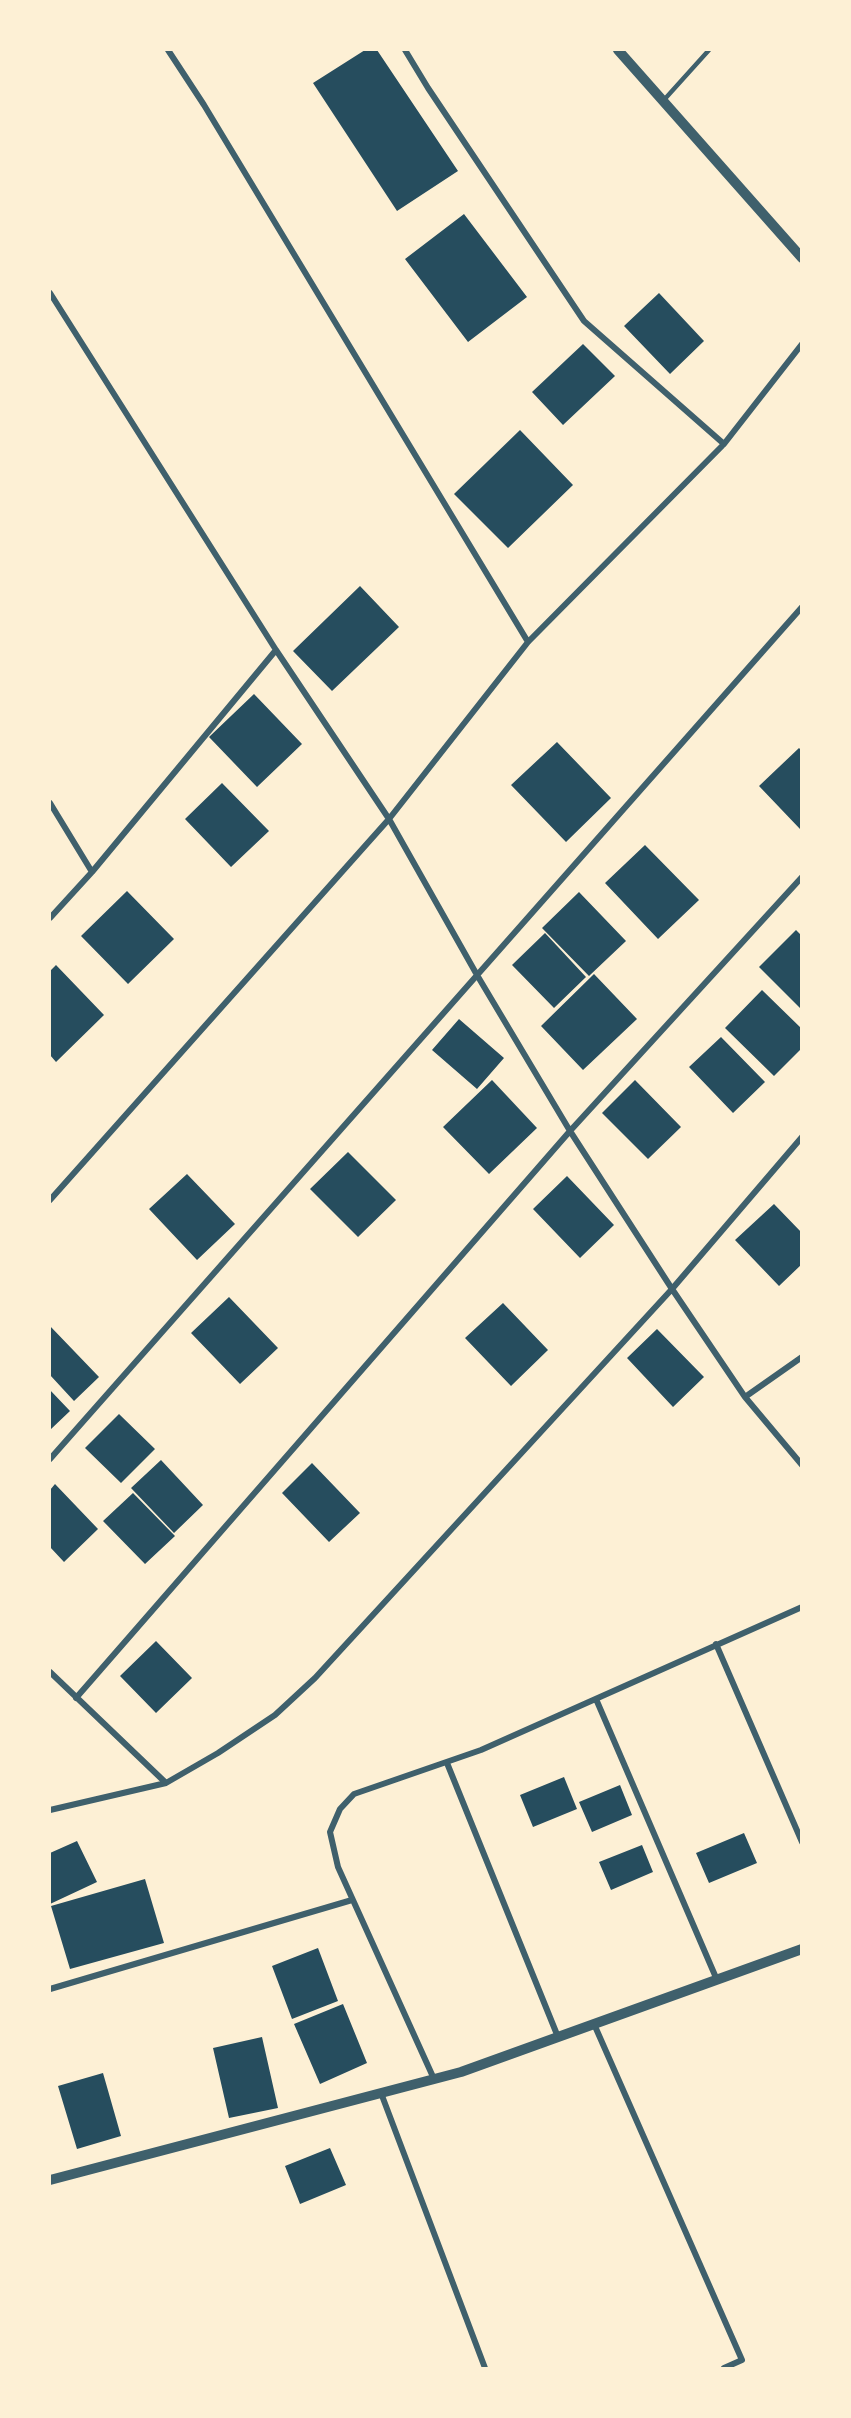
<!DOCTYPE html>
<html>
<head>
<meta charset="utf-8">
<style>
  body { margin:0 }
  #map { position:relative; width:851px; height:2418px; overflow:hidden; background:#fdf0d5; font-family:Lato,sans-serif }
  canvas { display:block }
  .frame { position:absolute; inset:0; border:51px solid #fdf0d5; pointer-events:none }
</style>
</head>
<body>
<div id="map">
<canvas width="851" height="2418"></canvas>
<div class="frame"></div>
</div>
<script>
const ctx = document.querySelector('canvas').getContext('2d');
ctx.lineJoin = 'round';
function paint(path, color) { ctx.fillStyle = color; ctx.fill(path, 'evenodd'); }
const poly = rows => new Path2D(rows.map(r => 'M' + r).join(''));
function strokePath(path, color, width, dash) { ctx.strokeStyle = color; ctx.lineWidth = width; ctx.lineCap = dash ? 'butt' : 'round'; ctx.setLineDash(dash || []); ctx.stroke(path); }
paint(poly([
  [365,50,377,50,458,171,397,211,313,83],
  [464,214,527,297,468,342,405,259],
  [659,293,704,341,670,374,624,326],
  [583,344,615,376,563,425,532,392],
  [520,430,573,485,508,548,454,494],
  [360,586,399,627,332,691,293,651],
  [254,694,302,744,257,787,209,737],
  [557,742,611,798,566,842,511,785],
  [799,748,802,751,800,829,759,786],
  [222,783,269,831,231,867,185,819],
  [645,845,699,900,658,939,605,883],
  [127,891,174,939,128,984,81,936],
  [579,892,626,941,589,976,542,928],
  [796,930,802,936,802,1010,759,967],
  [545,933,586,977,554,1008,512,965],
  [56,965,104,1015,56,1062,50,1055,50,971],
  [594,974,637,1019,583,1070,541,1026],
  [762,990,802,1029,802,1048,774,1076,725,1028],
  [459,1019,504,1058,477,1089,432,1050],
  [721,1037,765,1082,733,1113,689,1067],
  [492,1080,537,1128,489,1174,443,1127],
  [635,1080,681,1127,648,1159,602,1113],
  [348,1152,396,1200,358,1237,310,1189],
  [187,1174,235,1224,197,1260,149,1209],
  [567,1176,614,1225,580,1258,533,1209],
  [774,1204,802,1233,802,1264,779,1286,735,1240],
  [229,1297,278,1348,240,1384,191,1333],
  [503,1303,548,1350,511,1386,465,1338],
  [50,1326,99,1377,74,1401,50,1375],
  [657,1329,704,1377,673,1407,627,1358],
  [50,1390,70,1411,50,1430],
  [119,1414,155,1449,121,1483,85,1448],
  [161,1460,203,1505,174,1533,131,1488],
  [312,1463,360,1513,329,1542,282,1493],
  [55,1484,98,1529,64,1562,50,1547,50,1490],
  [133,1493,175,1536,145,1564,103,1521],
  [156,1641,192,1678,156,1713,120,1676],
  [564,1777,577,1809,533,1827,520,1795],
  [620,1785,632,1815,592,1832,579,1802],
  [744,1833,757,1863,709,1883,696,1853],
  [77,1841,97,1882,50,1904,50,1853],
  [642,1845,653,1872,611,1890,599,1862],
  [145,1879,164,1943,70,1969,51,1906],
  [318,1948,338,2001,292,2019,272,1966],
  [343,2004,367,2063,320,2084,294,2024],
  [262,2037,278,2108,229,2118,213,2048],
  [103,2073,121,2136,77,2149,58,2086],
  [330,2148,346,2185,300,2204,285,2166]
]), '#264d5e');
strokePath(poly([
  [663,101,709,50]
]), '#3f606c', 4.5);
strokePath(poly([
  [168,50,204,105,528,642],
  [405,50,428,88,584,321,724,444],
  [50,293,276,650,389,819,477,975,570,1131,672,1289,745,1397,802,1465],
  [50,803,92,872,276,650],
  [50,918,92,872],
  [50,1200,389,819,528,642,724,444,802,344],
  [745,1397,802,1357],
  [50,1459,802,607],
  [716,1644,802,1842],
  [50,1672,166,1783],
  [76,1698,570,1131,802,877],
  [596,1699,717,1980],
  [447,1763,558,2037],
  [50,1810,166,1783,218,1753,275,1715,315,1678,672,1289,802,1137],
  [50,1989,352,1900],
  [594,2024,742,2360,724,2368],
  [434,2079,338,1867,330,1832,340,1809,354,1794,481,1750,802,1607],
  [381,2093,485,2368]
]), '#3f606c', 6);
strokePath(poly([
  [618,50,802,258],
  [50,2180,461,2072,802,1949]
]), '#3f606c', 10);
</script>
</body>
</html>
